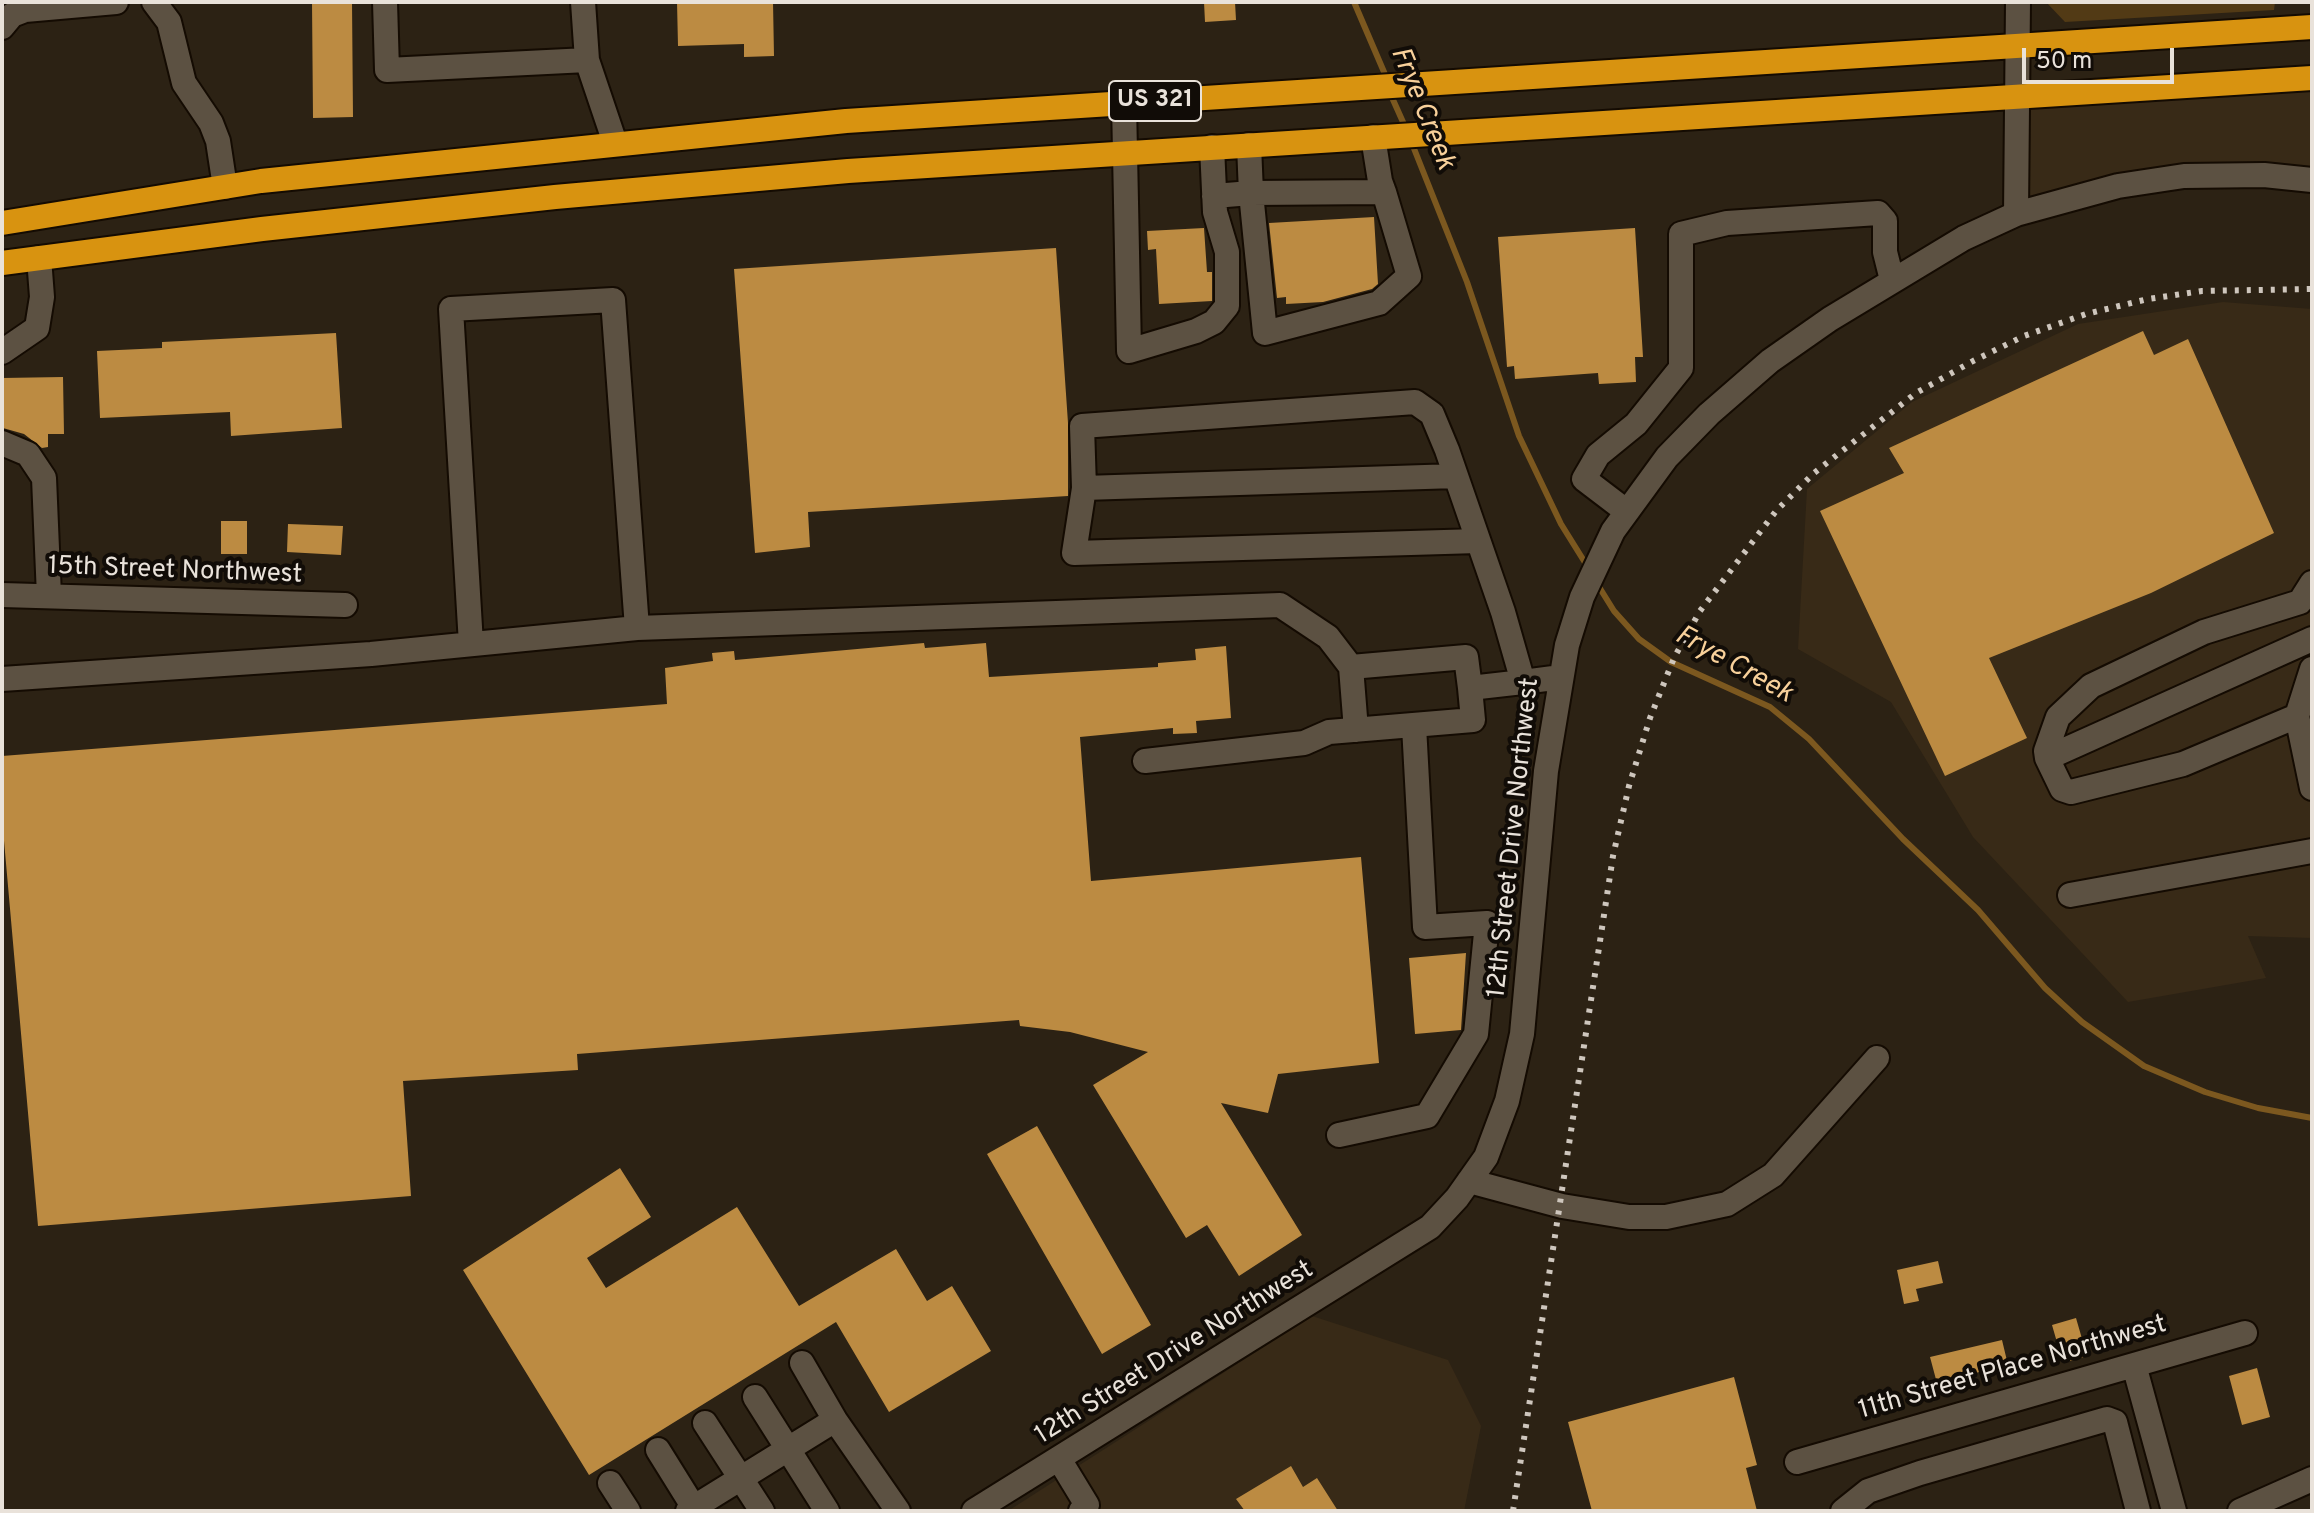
<!DOCTYPE html>
<html>
<head>
<meta charset="utf-8">
<style>
  body { margin:0 }
  #map { position:relative; width:2314px; height:1513px; overflow:hidden; background:#2c2214; font-family:Overpass,sans-serif }
  canvas { display:block }
  .frame { position:absolute; inset:0; border:4px solid #e9e2da; pointer-events:none }
  .scale { position:absolute; left:2022px; top:48px; width:152px; height:36px; box-sizing:border-box; border:4px solid #e9e2da; border-top:0; padding-left:10px; font-size:24px; line-height:28px; white-space:nowrap; color:#e9e2da; -webkit-text-stroke:6px #110c07; paint-order:stroke }
</style>
</head>
<body>
<div id="map">
<canvas width="2314" height="1513"></canvas>
<div class="frame"></div>
<div class="scale">50 m</div>
</div>
<script>
const ctx = document.querySelector('canvas').getContext('2d');
ctx.lineJoin = 'round';
function paint(path, color) { ctx.fillStyle = color; ctx.fill(path, 'evenodd'); }
const poly = rows => new Path2D(rows.map(r => 'M' + r).join(''));
function strokePath(path, color, width, dash) { ctx.strokeStyle = color; ctx.lineWidth = width; ctx.lineCap = dash ? 'butt' : 'round'; ctx.setLineDash(dash || []); ctx.stroke(path); }
function label(font, color, halo, rows, align = 'center') {
  ctx.font = font + ' Overpass,sans-serif'; ctx.lineWidth = 8; ctx.setLineDash([]); ctx.textBaseline = 'middle'; ctx.strokeStyle = halo; ctx.fillStyle = color; for (const [text, x, y, turn = 0] of rows) {
    ctx.save(); ctx.translate(x, y); ctx.rotate((+turn || 0) * Math.PI / 180); ctx.textAlign = isNaN(turn) ? turn : align; if (halo) ctx.strokeText(text, 0, 0); ctx.fillText(text, 0, 0); ctx.restore();
  }
}
paint(poly([
  [2312,78,2312,180,2264,175,2016,214,2016,99],
  [2223,302,2312,309,2312,938,2248,936,2266,978,2128,1002,1973,837,1891,702,1798,649,1807,489,1912,402,2078,324],
  [1312,1316,1448,1360,1481,1426,1464,1511,1008,1511]
]), '#382a17');
paint(poly([
  [2046,2,2275,2,2274,10,2065,22]
]), '#523a15');
strokePath(poly([
  [1354,2,1387,79],
  [1390,93,1407,131],
  [1411,141,1467,282,1519,436,1561,524,1589,569],
  [1596,582,1614,611,1639,639,1671,662,1770,707,1809,739,1903,839,1978,910,2045,988,2082,1022,2144,1066,2205,1092,2258,1108,2312,1118]
]), '#7c581f', 6);
paint(poly([
  [312,2,352,2,353,117,313,118],
  [677,2,773,2,774,56,744,57,744,44,678,46],
  [1204,2,1235,2,1236,20,1205,22],
  [1374,217,1378,284,1372,289,1323,302,1286,304,1286,297,1277,298,1269,223],
  [1204,228,1207,272,1212,272,1212,301,1159,304,1156,249,1148,250,1147,231],
  [1635,228,1643,357,1635,357,1636,382,1599,384,1598,373,1515,379,1514,366,1507,367,1498,237],
  [1056,248,1068,423,1068,496,808,512,810,547,755,553,734,269],
  [2143,331,2154,355,2188,339,2274,533,2151,593,1989,658,2027,738,1945,776,1820,511,1904,473,1889,448],
  [336,333,342,428,231,436,230,412,100,418,97,351,162,348,162,342],
  [63,377,64,434,48,434,48,447,42,448,24,434,3,428,2,378],
  [221,521,247,521,247,554,221,554],
  [288,524,343,526,341,555,287,552],
  [924,643,925,648,986,643,989,677,1158,667,1158,663,1196,660,1195,649,1226,646,1231,718,1196,721,1197,733,1173,734,1173,728,1080,737,1091,881,1361,857,1379,1063,1278,1074,1268,1113,1221,1103,1302,1235,1239,1276,1207,1225,1186,1238,1093,1085,1148,1052,1070,1032,1020,1026,1019,1020,577,1054,578,1070,403,1081,411,1196,38,1226,2,818,2,756,667,704,665,668,713,661,712,653,734,651,735,660],
  [1466,953,1461,1030,1415,1034,1409,958],
  [1037,1126,1151,1325,1102,1354,987,1154],
  [620,1168,651,1217,587,1258,606,1288,737,1207,799,1306,896,1249,927,1301,952,1286,991,1351,889,1412,836,1322,589,1475,463,1270],
  [1938,1261,1943,1283,1916,1289,1919,1301,1904,1304,1897,1270],
  [2076,1318,2087,1356,2063,1363,2052,1325],
  [2002,1340,2008,1365,1963,1376,1964,1379,1938,1387,1930,1357],
  [2257,1368,2270,1417,2242,1425,2229,1376],
  [1734,1377,1757,1465,1746,1468,1757,1511,1592,1511,1568,1422],
  [1291,1466,1303,1487,1317,1478,1338,1511,1245,1511,1236,1499]
]), '#bc8b42');
const minor = poly([
  [154,2,169,22,184,83,211,123,218,141,225,187],
  [385,2,387,70,587,60],
  [583,2,587,60,615,143],
  [2,27,12,15,25,10,116,2],
  [1124,103,1129,351,1196,331,1214,322,1227,306,1227,252,1215,212,1212,147],
  [1373,137,1380,181,1384,192,1409,276,1379,303,1265,333,1251,193,1384,192],
  [1214,196,1251,193,1249,145],
  [2016,214,2018,2],
  [2,352,37,328,42,297,39,258],
  [2,443,28,454,44,478,49,596],
  [1084,488,1456,476],
  [1626,511,1584,479,1598,455,1636,424,1681,368,1681,234,1727,223,1878,213,1885,221,1885,252,1892,280],
  [1478,541,1074,553,1084,488,1082,426,1415,402,1432,414,1447,450,1503,612,1523,682,1561,677],
  [2312,583,2300,602,2204,632,2091,686,2058,717,2046,751,2047,758,2062,789,2071,792,2183,764,2297,716,2312,669],
  [2,595,345,605],
  [471,644,451,309,613,300,637,628],
  [1351,667,1356,730],
  [2,679,371,654,637,628,1280,605,1328,637,1351,667,1466,657,1470,688,1523,682],
  [2297,716,2312,788],
  [2047,758,2312,639],
  [1145,761,1304,743,1329,732,1473,720,1470,688],
  [2070,895,2312,851],
  [1339,1135,1427,1116,1476,1034,1487,923,1425,927,1414,726],
  [1469,1181,1562,1206,1629,1217,1666,1217,1727,1204,1773,1175,1877,1058],
  [802,1363,835,1420],
  [2134,1365,2174,1511],
  [755,1397,827,1511],
  [705,1423,762,1511],
  [658,1450,696,1511],
  [1059,1459,1087,1505,1081,1511],
  [1797,1462,2245,1333],
  [610,1483,628,1511],
  [688,1511,835,1420,898,1511],
  [974,1511,1430,1227,1457,1198,1486,1157,1507,1101,1522,1034,1546,771,1567,645,1582,597,1613,531,1667,457,1709,414,1770,361,1830,319,1964,238,2016,214,2118,186,2184,176,2264,175,2312,180],
  [1843,1511,1868,1491,1920,1473,2107,1419,2115,1422,2138,1511],
  [2240,1511,2312,1479]
]);
const highway = poly([
  [2,223,261,181,846,121,2312,27],
  [2,263,262,229,555,197,848,171,2312,78]
]);
strokePath(minor, '#140b02', 28);
strokePath(highway, '#140b02', 28);
strokePath(minor, '#5c5142', 24);
strokePath(highway, '#d89310', 24);
strokePath(poly([
  [1513,1511,1613,856,1629,786,1650,718,1674,658,1700,611,1776,511,1814,473,1916,393,1973,361,2024,336,2086,314,2148,299,2202,291,2312,289]
]), '#cec6bd', 6, [4, 8]);
for (const [x, y, w] of [
  [1155,101,92]
]) { const box = new Path2D(); box.roundRect(x - w / 2, y - 20, w, 40, 6); ctx.fillStyle = '#110c07'; ctx.fill(box); strokePath(box, '#e9e2da', 2); }
label('bold 24px', '#e9e2da', null, [
  ["US 321",1155,101]
]);
label('26px', '#e9e2da', '#110c07', [
  ["15th Street Northwest",175,572,2],
  ["12th Street Drive Northwest",1515,838,-84],
  ["12th Street Drive Northwest",1175,1354,-32],
  ["11th Street Place Northwest",2013,1369,-16]
]);
label('italic 28px', '#f8d09a', '#110c07', [
  ["Frye Creek",1421,109,68],
  ["Frye Creek",1733,666,29]
]);
</script>
</body>
</html>
